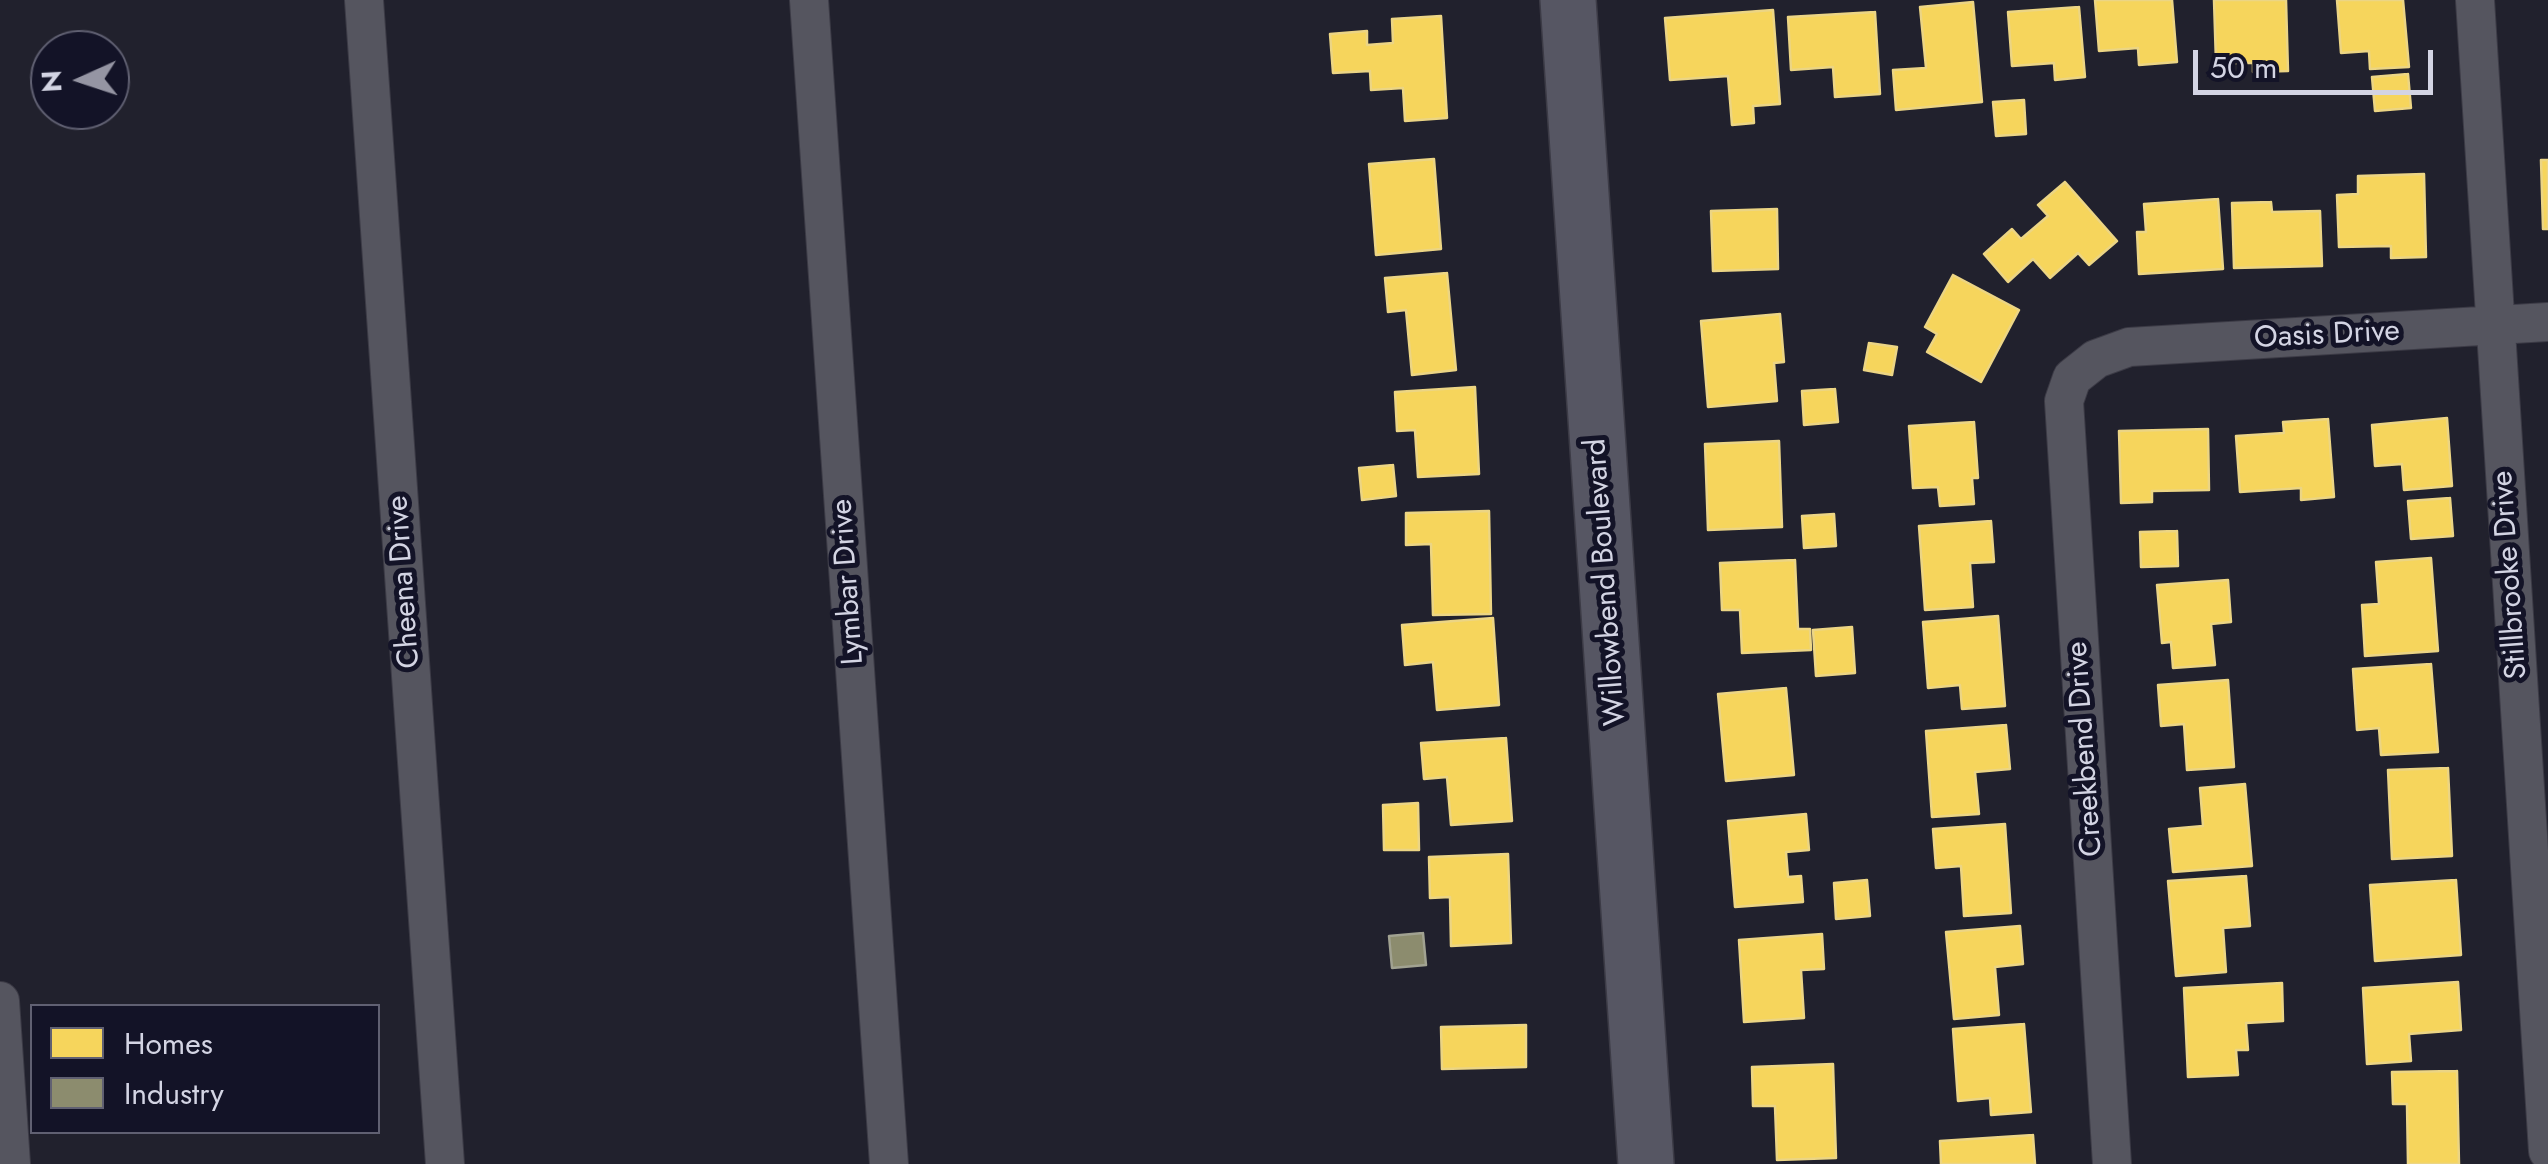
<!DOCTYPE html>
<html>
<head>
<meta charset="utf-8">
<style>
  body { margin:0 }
  #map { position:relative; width:2548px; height:1164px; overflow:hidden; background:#21212d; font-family:Jost,sans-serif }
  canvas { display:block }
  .legend { position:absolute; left:30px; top:1004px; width:350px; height:130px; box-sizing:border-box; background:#131327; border:2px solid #606072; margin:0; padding:12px 18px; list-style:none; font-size:30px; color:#d3d4e3 }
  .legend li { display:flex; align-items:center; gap:20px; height:50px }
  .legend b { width:50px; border:2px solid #606072 }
  .north { position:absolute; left:30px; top:30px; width:100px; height:100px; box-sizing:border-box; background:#131327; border:2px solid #606072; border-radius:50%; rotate:267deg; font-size:28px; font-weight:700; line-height:40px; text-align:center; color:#d3d4e3 }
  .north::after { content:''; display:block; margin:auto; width:35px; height:45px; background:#9595a3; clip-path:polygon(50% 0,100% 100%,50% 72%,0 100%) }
  .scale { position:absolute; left:2193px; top:50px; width:240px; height:45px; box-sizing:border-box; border:5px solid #d3d4e3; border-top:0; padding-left:12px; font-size:30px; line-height:35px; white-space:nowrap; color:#d3d4e3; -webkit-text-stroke:8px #131327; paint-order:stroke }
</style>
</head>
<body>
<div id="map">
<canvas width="2548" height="1164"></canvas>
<ul class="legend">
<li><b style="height:28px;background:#f6d55c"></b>Homes</li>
<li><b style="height:28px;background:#8c8c6e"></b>Industry</li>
</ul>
<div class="north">N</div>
<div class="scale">50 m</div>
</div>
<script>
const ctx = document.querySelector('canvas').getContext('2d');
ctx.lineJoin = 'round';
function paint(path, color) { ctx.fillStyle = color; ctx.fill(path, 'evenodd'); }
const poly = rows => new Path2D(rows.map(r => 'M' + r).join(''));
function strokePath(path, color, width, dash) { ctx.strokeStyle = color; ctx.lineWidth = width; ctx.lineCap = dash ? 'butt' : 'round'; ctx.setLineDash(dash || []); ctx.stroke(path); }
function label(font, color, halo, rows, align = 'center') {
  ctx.font = font + ' Jost,sans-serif'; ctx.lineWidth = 10; ctx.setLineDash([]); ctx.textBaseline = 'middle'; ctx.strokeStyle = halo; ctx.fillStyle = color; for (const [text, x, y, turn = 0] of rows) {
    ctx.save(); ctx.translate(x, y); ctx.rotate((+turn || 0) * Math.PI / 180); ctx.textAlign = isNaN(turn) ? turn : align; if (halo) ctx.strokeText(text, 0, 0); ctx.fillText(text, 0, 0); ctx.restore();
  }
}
const homes = poly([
  [2095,0,2172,0,2177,62,2139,65,2138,48,2099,51,2095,0],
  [2214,0,2286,0,2288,71,2253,72,2253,63,2216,63,2214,0],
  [2337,0,2403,0,2409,67,2370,69,2369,51,2341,53,2337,0],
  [1973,2,1982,102,1896,110,1893,70,1926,68,1920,7,1973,2],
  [2079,7,2085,77,2055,80,2054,63,2012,66,2008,12,2079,7],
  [1773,10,1780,104,1753,106,1754,123,1732,125,1728,76,1670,80,1665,18,1773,10],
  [1875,12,1880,94,1835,97,1833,67,1791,70,1788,17,1875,12],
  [1441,16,1447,118,1405,121,1403,88,1371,90,1370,71,1333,73,1330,34,1367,31,1367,45,1393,43,1392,19,1441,16],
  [2408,74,2411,108,2375,111,2372,77,2408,74],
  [2024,100,2026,134,1996,136,1993,102,2024,100],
  [1434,159,1441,249,1376,255,1369,164,1434,159],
  [2541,160,2548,160,2548,229,2543,229,2541,160],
  [2424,174,2426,257,2391,258,2391,246,2339,247,2337,195,2358,194,2358,176,2424,174],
  [2065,182,2117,241,2089,265,2078,253,2050,278,2033,259,2008,282,1984,254,2012,229,2021,239,2048,216,2038,205,2065,182],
  [2218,199,2223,269,2139,274,2137,232,2146,232,2144,204,2218,199],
  [2271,202,2272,212,2320,211,2322,266,2234,268,2232,203,2271,202],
  [1777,209,1778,269,1713,271,1711,211,1777,209],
  [1447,273,1456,370,1412,375,1406,310,1388,312,1385,278,1447,273],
  [1953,275,2019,310,1981,382,1927,352,1937,334,1925,327,1953,275],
  [1780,314,1784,362,1774,363,1777,401,1708,407,1701,321,1780,314],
  [1869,343,1897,347,1892,375,1864,370,1869,343],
  [1475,387,1479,474,1418,477,1415,430,1397,431,1395,392,1475,387],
  [1835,389,1838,422,1804,425,1802,391,1835,389],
  [2447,418,2452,486,2404,490,2402,464,2375,466,2372,425,2447,418],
  [2328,419,2334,497,2301,500,2301,488,2240,492,2236,436,2284,433,2283,422,2328,419],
  [1974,422,1978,478,1972,478,1974,504,1940,506,1938,487,1913,488,1909,426,1974,422],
  [2208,429,2209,490,2152,491,2152,502,2121,503,2119,431,2208,429],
  [1779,441,1782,527,1708,530,1705,444,1779,441],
  [1393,465,1396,496,1362,500,1359,468,1393,465],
  [2450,498,2453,536,2411,539,2408,501,2450,498],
  [1489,511,1491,614,1433,615,1431,544,1406,545,1406,513,1489,511],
  [1834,514,1836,546,1804,548,1802,516,1834,514],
  [1991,521,1994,562,1970,563,1973,607,1925,610,1919,526,1991,521],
  [2177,531,2178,566,2141,567,2140,532,2177,531],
  [2431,558,2438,651,2365,656,2362,605,2379,604,2376,562,2431,558],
  [1795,560,1798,629,1810,629,1811,650,1742,653,1740,610,1722,610,1720,563,1795,560],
  [2228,580,2231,622,2211,624,2215,665,2173,668,2171,642,2162,643,2157,585,2228,580],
  [1998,616,2005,706,1962,709,1960,685,1928,688,1923,622,1998,616],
  [1493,618,1499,705,1437,710,1433,662,1405,665,1402,625,1493,618],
  [1852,627,1855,673,1816,676,1813,630,1852,627],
  [2431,664,2438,752,2381,755,2379,728,2357,730,2353,669,2431,664],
  [2228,680,2234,767,2187,770,2184,724,2161,726,2158,685,2228,680],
  [1786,688,1794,775,1726,781,1718,694,1786,688],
  [2006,725,2010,769,1975,772,1979,814,1932,817,1926,731,2006,725],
  [1506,738,1512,821,1451,825,1447,777,1424,779,1421,743,1506,738],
  [2448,768,2452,856,2392,859,2388,770,2448,768],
  [2245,784,2252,866,2173,872,2169,829,2203,826,2200,788,2245,784],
  [1418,803,1419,850,1384,850,1383,805,1418,803],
  [1806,814,1809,850,1786,852,1788,877,1801,876,1803,902,1735,907,1728,821,1806,814],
  [2005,824,2011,913,1964,916,1961,866,1936,868,1933,829,2005,824],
  [1508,854,1511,943,1451,946,1450,897,1430,898,1429,857,1508,854],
  [2246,876,2250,926,2223,928,2226,972,2176,976,2168,881,2246,876],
  [1867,880,1870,916,1836,919,1834,883,1867,880],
  [2456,880,2461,955,2375,961,2370,885,2456,880],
  [2020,926,2023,964,1995,967,1999,1015,1954,1019,1946,932,2020,926],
  [1822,934,1824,969,1801,970,1804,1018,1744,1022,1739,940,1822,934],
  [2458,982,2461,1030,2409,1034,2411,1061,2367,1064,2363,988,2458,982],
  [2282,983,2283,1021,2246,1023,2248,1050,2236,1050,2238,1075,2188,1077,2184,988,2282,983],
  [2024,1024,2031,1112,1991,1115,1990,1098,1958,1101,1953,1029,2024,1024],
  [1526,1025,1526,1067,1442,1069,1441,1027,1526,1025],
  [1833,1064,1836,1158,1777,1160,1775,1106,1753,1106,1752,1067,1833,1064],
  [2457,1071,2459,1164,2408,1164,2407,1104,2393,1104,2392,1072,2457,1071],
  [2033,1135,2035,1164,1941,1164,1940,1141,2033,1135]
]);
paint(homes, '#f6d55c');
strokePath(homes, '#ecd584', 2.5);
const industry = poly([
  [1423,933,1426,965,1392,968,1389,936,1423,933]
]);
paint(industry, '#8c8c6e');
strokePath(industry, '#a1a291', 2.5);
const minor = poly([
  [364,0,445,1164],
  [809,0,889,1164],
  [2475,0,2548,1151],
  [0,1001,11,1164],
  [2112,1164,2064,401,2072,378,2096,359,2129,347,2548,322]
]);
const secondary = poly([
  [1568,0,1646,1164]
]);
strokePath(minor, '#3c3b46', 40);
strokePath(secondary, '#3c3b46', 58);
strokePath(minor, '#55555f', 38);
strokePath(secondary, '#565663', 55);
label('30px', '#d3d4e3', '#131327', [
  ["Oasis Drive",2327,336,-3],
  ["Stillbrooke Drive",2511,575,-94],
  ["Cheena Drive",405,582,-94],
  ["Lymbar Drive",849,582,-94],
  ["Willowbend Boulevard",1607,582,-94],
  ["Creekbend Drive",2086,749,-94]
]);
</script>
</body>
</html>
